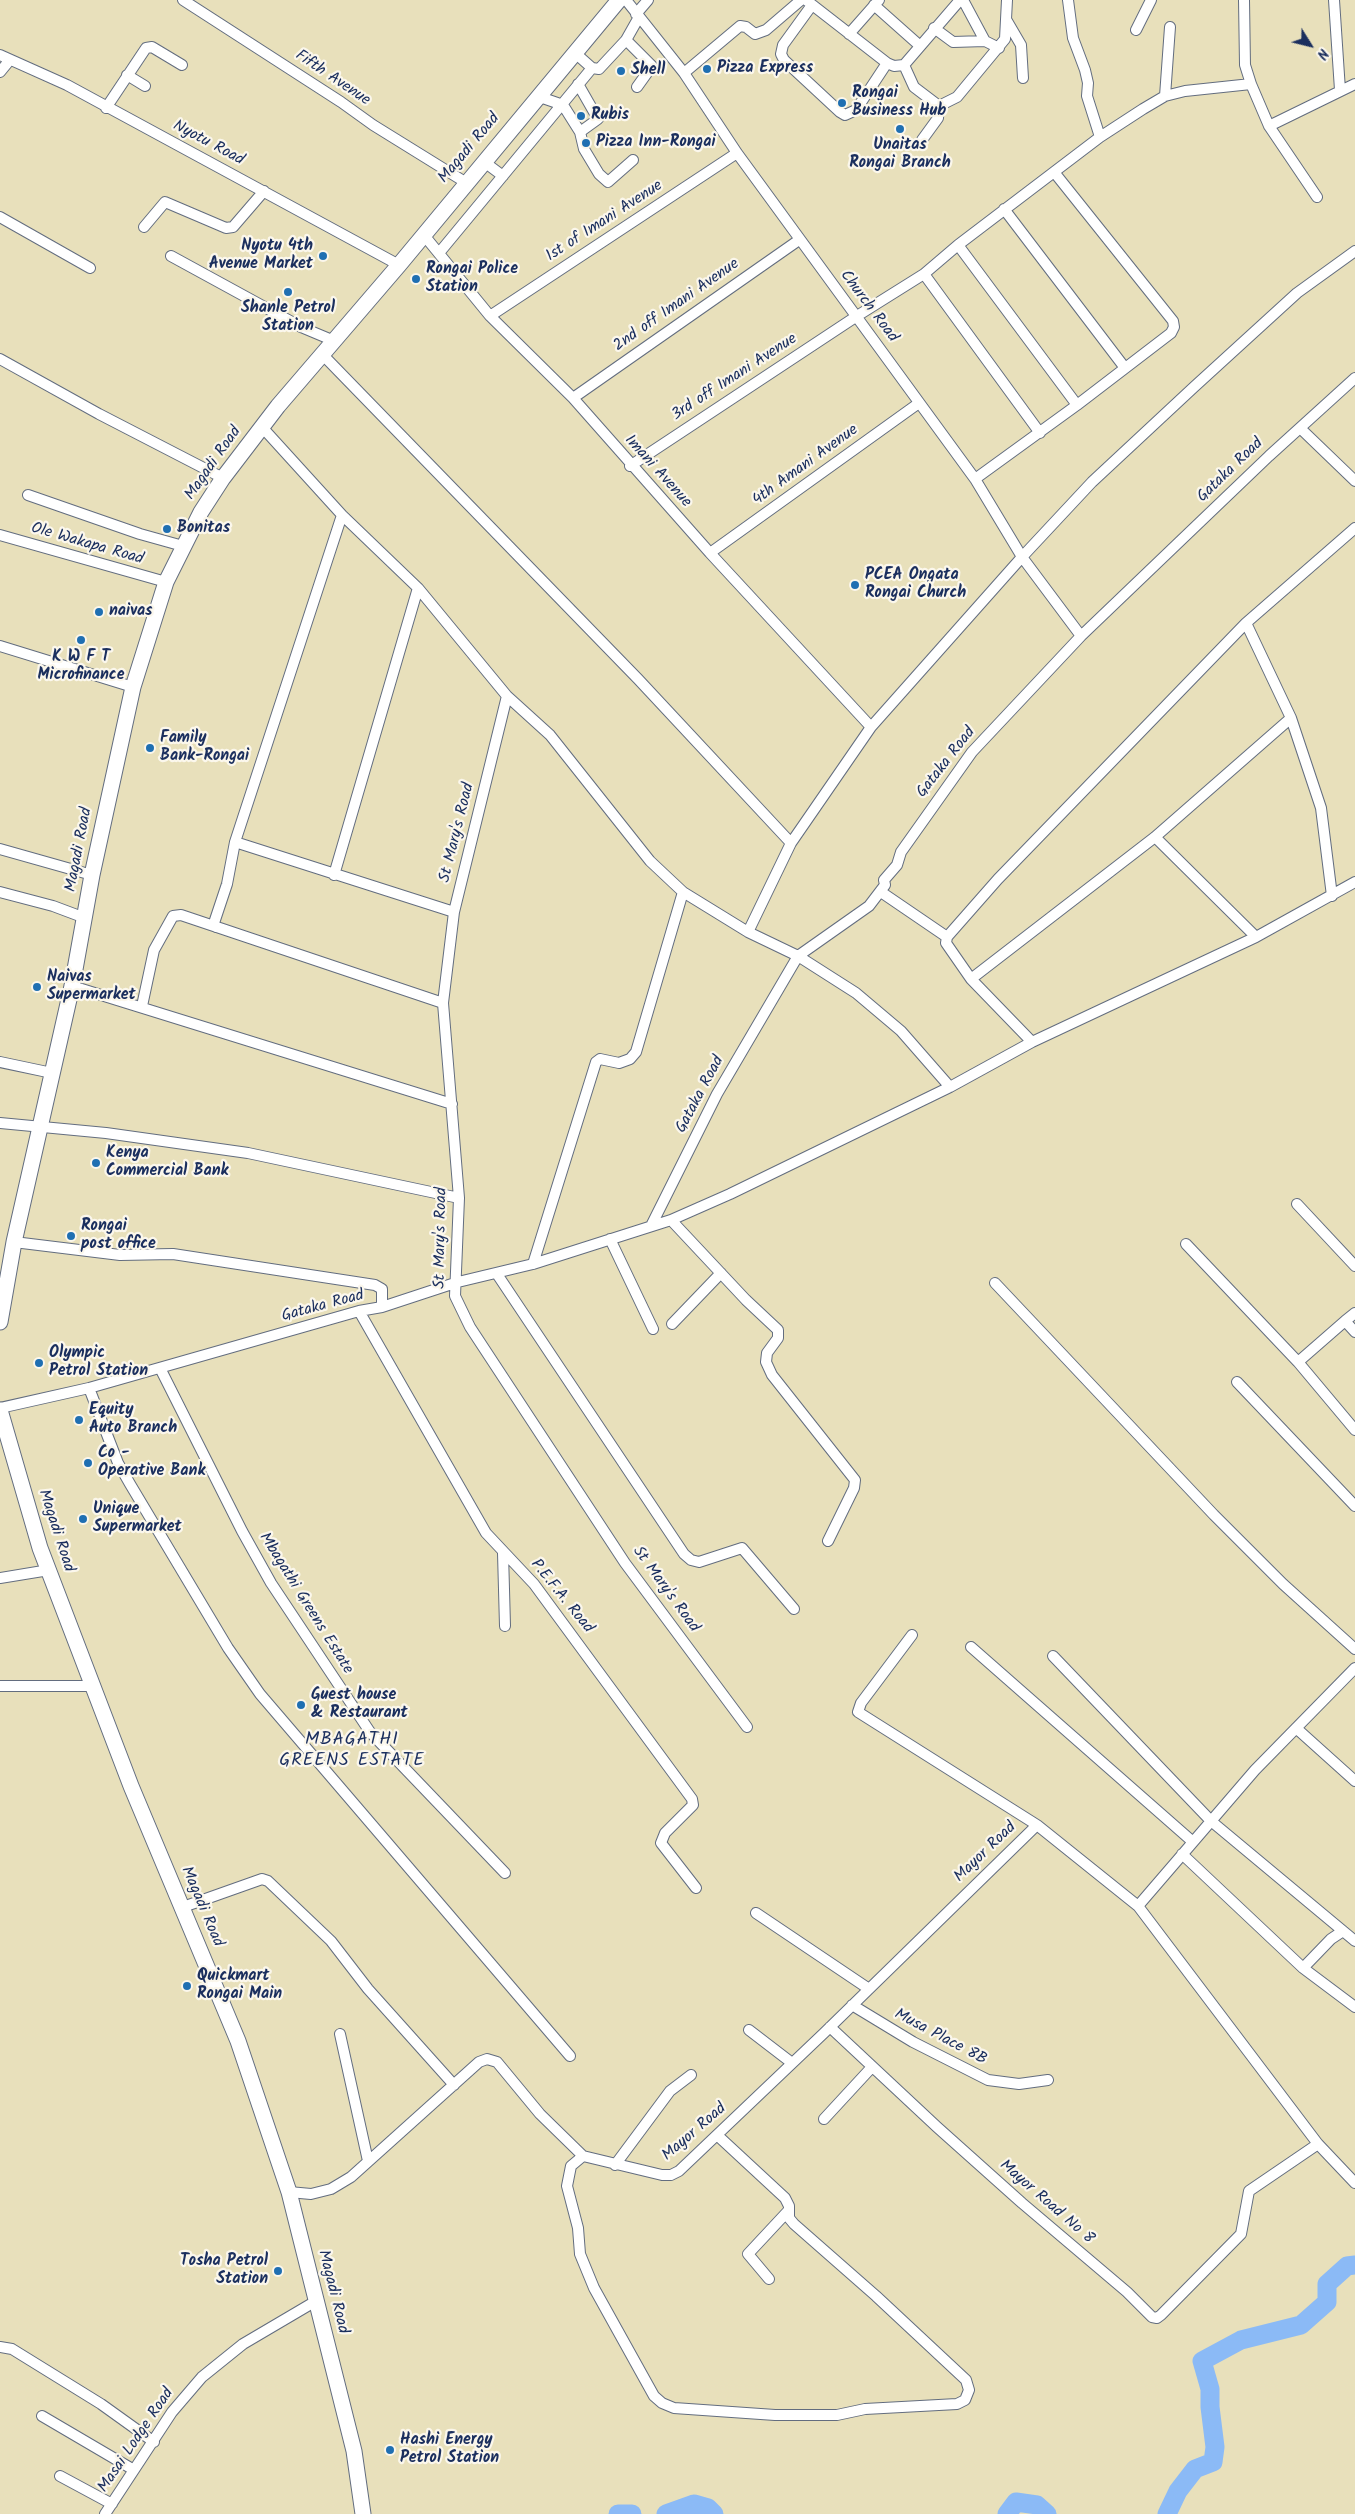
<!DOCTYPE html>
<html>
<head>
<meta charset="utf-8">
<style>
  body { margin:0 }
  #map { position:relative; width:1355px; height:2514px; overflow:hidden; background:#e8e0bb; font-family:Kalam,sans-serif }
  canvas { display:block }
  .north { position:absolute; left:1285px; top:20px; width:50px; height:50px; -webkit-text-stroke:4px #fbf7ec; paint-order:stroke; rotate:126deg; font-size:14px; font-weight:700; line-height:20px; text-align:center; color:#1b2f5e }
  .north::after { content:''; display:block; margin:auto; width:18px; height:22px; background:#1b2f5e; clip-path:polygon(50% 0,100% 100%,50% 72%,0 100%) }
</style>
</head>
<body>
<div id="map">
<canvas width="1355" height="2514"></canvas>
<div class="north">N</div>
</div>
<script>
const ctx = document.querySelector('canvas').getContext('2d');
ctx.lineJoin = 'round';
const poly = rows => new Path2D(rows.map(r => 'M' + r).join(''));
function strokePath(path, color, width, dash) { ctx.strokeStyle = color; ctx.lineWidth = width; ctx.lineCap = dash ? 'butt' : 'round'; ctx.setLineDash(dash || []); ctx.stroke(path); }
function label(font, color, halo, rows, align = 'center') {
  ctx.font = font + ' Kalam,sans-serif'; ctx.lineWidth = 4.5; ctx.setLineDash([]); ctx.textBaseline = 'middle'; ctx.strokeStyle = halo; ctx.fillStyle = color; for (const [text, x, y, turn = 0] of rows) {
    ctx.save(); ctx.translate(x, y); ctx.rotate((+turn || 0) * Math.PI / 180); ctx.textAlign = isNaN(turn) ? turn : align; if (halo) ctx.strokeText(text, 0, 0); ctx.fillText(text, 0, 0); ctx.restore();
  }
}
strokePath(poly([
  [618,2514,632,2514],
  [666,2514,694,2504,708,2508,714,2514],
  [1007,2514,1016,2502,1037,2505,1047,2514],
  [1167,2514,1178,2491,1195,2469,1213,2462,1215,2447,1210,2407,1210,2389,1202,2361,1241,2340,1301,2325,1327,2302,1327,2284,1347,2266,1355,2265]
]), '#8bbaf6', 19);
const minor = poly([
  [183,0,341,102,373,125,465,182],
  [626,0,684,73,737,153,975,479,1022,557,1081,636],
  [806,0,887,63,894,66,904,65,960,0],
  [963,0,985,41,999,48],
  [1068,0,1073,38,1085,70,1088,83,1087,96,1100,137],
  [1244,0,1245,65,1251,84,1269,126,1317,197],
  [1334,0,1340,90],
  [812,5,783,45,781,54,784,60,840,112,845,115,856,110,887,63],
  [874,5,919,45],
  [636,14,648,0],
  [1007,21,1021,45,1023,78],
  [934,28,953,42,985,41],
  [1136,30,1151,0],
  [849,34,879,0],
  [626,40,652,66,637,87],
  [0,55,67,85,399,265],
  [904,65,914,87,939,106],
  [592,68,599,69,626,40,639,17],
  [0,72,9,61],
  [684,73,740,26,746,27,755,34,766,30,801,0],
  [127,75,145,86],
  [537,96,563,105,580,132,598,119,578,84],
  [1165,96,1170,27],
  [106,108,146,48,152,47,182,65],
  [1269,126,1355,84],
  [580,132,584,149,599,174,608,182,633,160],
  [922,140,938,118,939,106,957,97,1005,39,1007,0],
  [483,161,503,176],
  [1054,172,1173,321,1174,327,1171,333,1077,405],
  [1004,209,1125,368],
  [0,217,90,268],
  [144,227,165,202,226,228,233,227,264,191],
  [423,234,490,316,573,398,710,553,871,727],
  [958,245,1077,405,975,479],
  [439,253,592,68,574,52],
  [171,256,301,327,332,340],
  [924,274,1040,433],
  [490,316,737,153],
  [321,353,638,679,791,843],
  [0,359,99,414,223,478],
  [573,398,799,240],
  [262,427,342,515,418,588,507,696,550,735,650,861,683,892,748,932,798,956,856,993,901,1031,950,1087],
  [1300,428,1355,481],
  [630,466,857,316,924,274,958,245,1100,137,1143,109,1165,96,1185,91,1251,84],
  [28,495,140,534,183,546],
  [0,535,166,582],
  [710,553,919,403],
  [1246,623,1291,718,1321,808,1332,896],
  [0,646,133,687],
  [507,696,454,912,443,1003,459,1198,455,1296,470,1327,625,1563,747,1727],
  [1155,837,1256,937],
  [235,842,454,912],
  [0,849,92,875],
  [334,875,418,588],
  [0,892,53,906,85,918],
  [881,892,947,937],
  [216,927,214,923,227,884,235,842,342,515],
  [748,932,791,843,871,727,1022,557,1092,482,1194,387,1297,293,1355,251],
  [971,979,1155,837,1291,718],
  [72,986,452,1104],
  [142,1006,154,950,173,916,181,915,443,1003],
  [1032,1042,971,979,946,943,947,937,998,879,1246,623,1355,528],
  [0,1062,52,1073],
  [0,1123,106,1133,248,1153,459,1198],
  [1297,1204,1355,1266],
  [671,1220,746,1300,778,1330,778,1338,767,1353,766,1362,772,1375,855,1480,854,1488,828,1541],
  [651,1226,717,1094,798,956,869,906,885,885,884,880,897,865,901,852,972,752,1081,636,1269,456,1355,378],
  [610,1239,653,1329],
  [14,1242,120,1255,173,1254,375,1285,382,1289,382,1307],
  [1186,1244,1298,1362,1355,1430],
  [533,1264,596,1062,600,1059,619,1063,630,1059,636,1052,683,892],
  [497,1274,684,1554,691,1560,699,1562,742,1548,794,1609],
  [995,1283,1214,1515,1283,1584,1355,1649],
  [359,1311,486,1533,534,1584,692,1799,693,1805,665,1833,661,1843,696,1888],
  [1345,1321,1355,1313],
  [672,1324,721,1273],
  [1298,1362,1345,1321,1355,1332],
  [160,1368,242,1531,271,1583,370,1732,505,1873],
  [1237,1382,1355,1506],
  [89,1388,118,1463,130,1484,228,1648,260,1694,570,2056],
  [0,1408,89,1388,359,1311,382,1307,458,1282,533,1264,671,1220,730,1194,950,1087,1032,1042,1256,937,1355,882],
  [503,1553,505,1626],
  [0,1578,49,1570],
  [912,1635,861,1703,858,1712,1037,1825,1138,1906,1318,2144,1355,2183],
  [971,1647,1193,1842],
  [1053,1656,1211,1821,1355,1941],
  [0,1686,91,1686],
  [1296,1728,1355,1781],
  [1182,1854,1303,1968,1355,2007],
  [1138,1906,1255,1770,1355,1668],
  [183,1907,262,1879,268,1881,331,1941,368,1989,454,2085],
  [756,1913,869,1989],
  [1303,1968,1331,1939,1343,1931],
  [852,2005,913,2042,988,2080,1019,2084,1048,2080],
  [830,2027,937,2127,1022,2203,1127,2292,1152,2317,1157,2318,1161,2315,1241,2234,1249,2191,1318,2144],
  [749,2030,792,2063],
  [340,2034,368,2161],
  [824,2119,872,2067],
  [583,2156,571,2166,567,2186,578,2228,580,2254,594,2288,654,2396,662,2403,674,2408,775,2415,837,2415,865,2409,957,2404,965,2400,969,2390,966,2380,876,2296,794,2224,789,2218,789,2206,785,2198,717,2135],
  [615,2165,670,2091,691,2075],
  [289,2192,311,2194,331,2189,351,2177,479,2062,487,2059,497,2062,540,2114,583,2156,662,2175,671,2175,679,2171,824,2033,1037,1825],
  [769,2279,748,2254,789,2210],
  [0,2347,12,2349,101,2404,154,2442],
  [42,2416,134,2470],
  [60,2476,112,2504],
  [105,2514,172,2412,202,2377,243,2344,316,2301]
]);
const highway = poly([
  [0,1322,14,1242,72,986,92,875,133,687,166,582,201,512,223,478,278,406,399,265,619,0],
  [0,1410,40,1548,131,1786,238,2041,289,2192,354,2451,363,2514]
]);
strokePath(minor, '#636d7f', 12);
strokePath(highway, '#636d7f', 17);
strokePath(minor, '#fff', 10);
strokePath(highway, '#fff', 15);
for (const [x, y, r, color] of [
  [707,69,5,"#1f6fb2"],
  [621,71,5,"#1f6fb2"],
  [842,103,5,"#1f6fb2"],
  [581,116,5,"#1f6fb2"],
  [900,129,5,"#1f6fb2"],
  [586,143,5,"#1f6fb2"],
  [323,256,5,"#1f6fb2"],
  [416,279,5,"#1f6fb2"],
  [288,292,5,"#1f6fb2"],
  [167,529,5,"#1f6fb2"],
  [855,585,5,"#1f6fb2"],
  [99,612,5,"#1f6fb2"],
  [81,640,5,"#1f6fb2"],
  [150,748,5,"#1f6fb2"],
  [37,987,5,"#1f6fb2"],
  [96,1163,5,"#1f6fb2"],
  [71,1236,5,"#1f6fb2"],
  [39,1363,5,"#1f6fb2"],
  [79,1420,5,"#1f6fb2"],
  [88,1463,5,"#1f6fb2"],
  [83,1519,5,"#1f6fb2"],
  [301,1705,5,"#1f6fb2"],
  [187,1986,5,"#1f6fb2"],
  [278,2271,5,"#1f6fb2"],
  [390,2450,5,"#1f6fb2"]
]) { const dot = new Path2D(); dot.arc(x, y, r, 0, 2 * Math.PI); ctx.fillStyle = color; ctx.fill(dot); strokePath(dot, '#fbf7ec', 2); }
label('bold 16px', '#1b2f5e', '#fbf7ec', [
  ["Pizza Express",717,69],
  ["Shell",631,71],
  ["Rongai",852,94],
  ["Business Hub",852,112],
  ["Rubis",591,116],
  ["Pizza Inn-Rongai",596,143],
  ["Unaitas",900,146,"center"],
  ["Rongai Branch",900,164,"center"],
  ["Nyotu 4th",313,247,"right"],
  ["Avenue Market",313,265,"right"],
  ["Rongai Police",426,270],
  ["Station",426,288],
  ["Shanle Petrol",288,309,"center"],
  ["Station",288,327,"center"],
  ["Bonitas",177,529],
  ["PCEA Ongata",865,576],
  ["Rongai Church",865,594],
  ["naivas",109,612],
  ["K W F T",81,658,"center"],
  ["Microfinance",81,676,"center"],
  ["Family",160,739],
  ["Bank-Rongai",160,757],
  ["Naivas",47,978],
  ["Supermarket",47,996],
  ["Kenya",106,1154],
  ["Commercial Bank",106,1172],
  ["Rongai",81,1227],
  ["post office",81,1245],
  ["Olympic",49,1354],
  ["Petrol Station",49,1372],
  ["Equity",89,1411],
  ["Auto Branch",89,1429],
  ["Co -",98,1454],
  ["Operative Bank",98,1472],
  ["Unique",93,1510],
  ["Supermarket",93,1528],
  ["Guest house",311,1696],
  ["& Restaurant",311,1714],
  ["Quickmart",197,1977],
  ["Rongai Main",197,1995],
  ["Tosha Petrol",268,2262,"right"],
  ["Station",268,2280,"right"],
  ["Hashi Energy",400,2441],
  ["Petrol Station",400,2459]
], 'left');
label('16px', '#1b2f5e', '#fbf7ec', [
  ["Fifth Avenue",332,79,34],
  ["Nyotu Road",208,144,28],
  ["Magadi Road",470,149,-50],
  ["1st of Imani Avenue",605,222,-33],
  ["2nd off Imani Avenue",677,306,-35],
  ["Church Road",868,307,53],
  ["3rd off Imani Avenue",735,378,-33],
  ["Magadi Road",214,464,-55],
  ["4th Amani Avenue",806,466,-36],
  ["Gataka Road",1231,471,-44],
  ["Imani Avenue",657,472,48],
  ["Ole Wakapa Road",87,545,16],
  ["Gataka Road",947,763,-52],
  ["St Mary's Road",458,833,-76],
  ["Magadi Road",80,850,-79],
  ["Gataka Road",701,1095,-62],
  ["St Mary's Road",442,1238,-89],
  ["Gataka Road",323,1307,-15],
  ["Magadi Road",55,1531,72],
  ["St Mary's Road",665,1590,54],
  ["P.E.F.A. Road",561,1597,51],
  ["Mbagathi Greens Estate",305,1604,58],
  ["Mayor Road",986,1853,-44],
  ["Magadi Road",201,1907,67],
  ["Musa Place 8B",940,2038,28],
  ["Mayor Road",695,2133,-41],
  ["Mayor Road No 8",1046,2203,41],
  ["Magadi Road",332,2292,76],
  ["Masai Lodge Road",137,2441,-56]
]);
ctx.letterSpacing = '1px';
label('18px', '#1b2f5e', '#fbf7ec', [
  ["MBAGATHI",352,1741],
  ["GREENS ESTATE",352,1762]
]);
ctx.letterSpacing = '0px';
</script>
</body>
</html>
